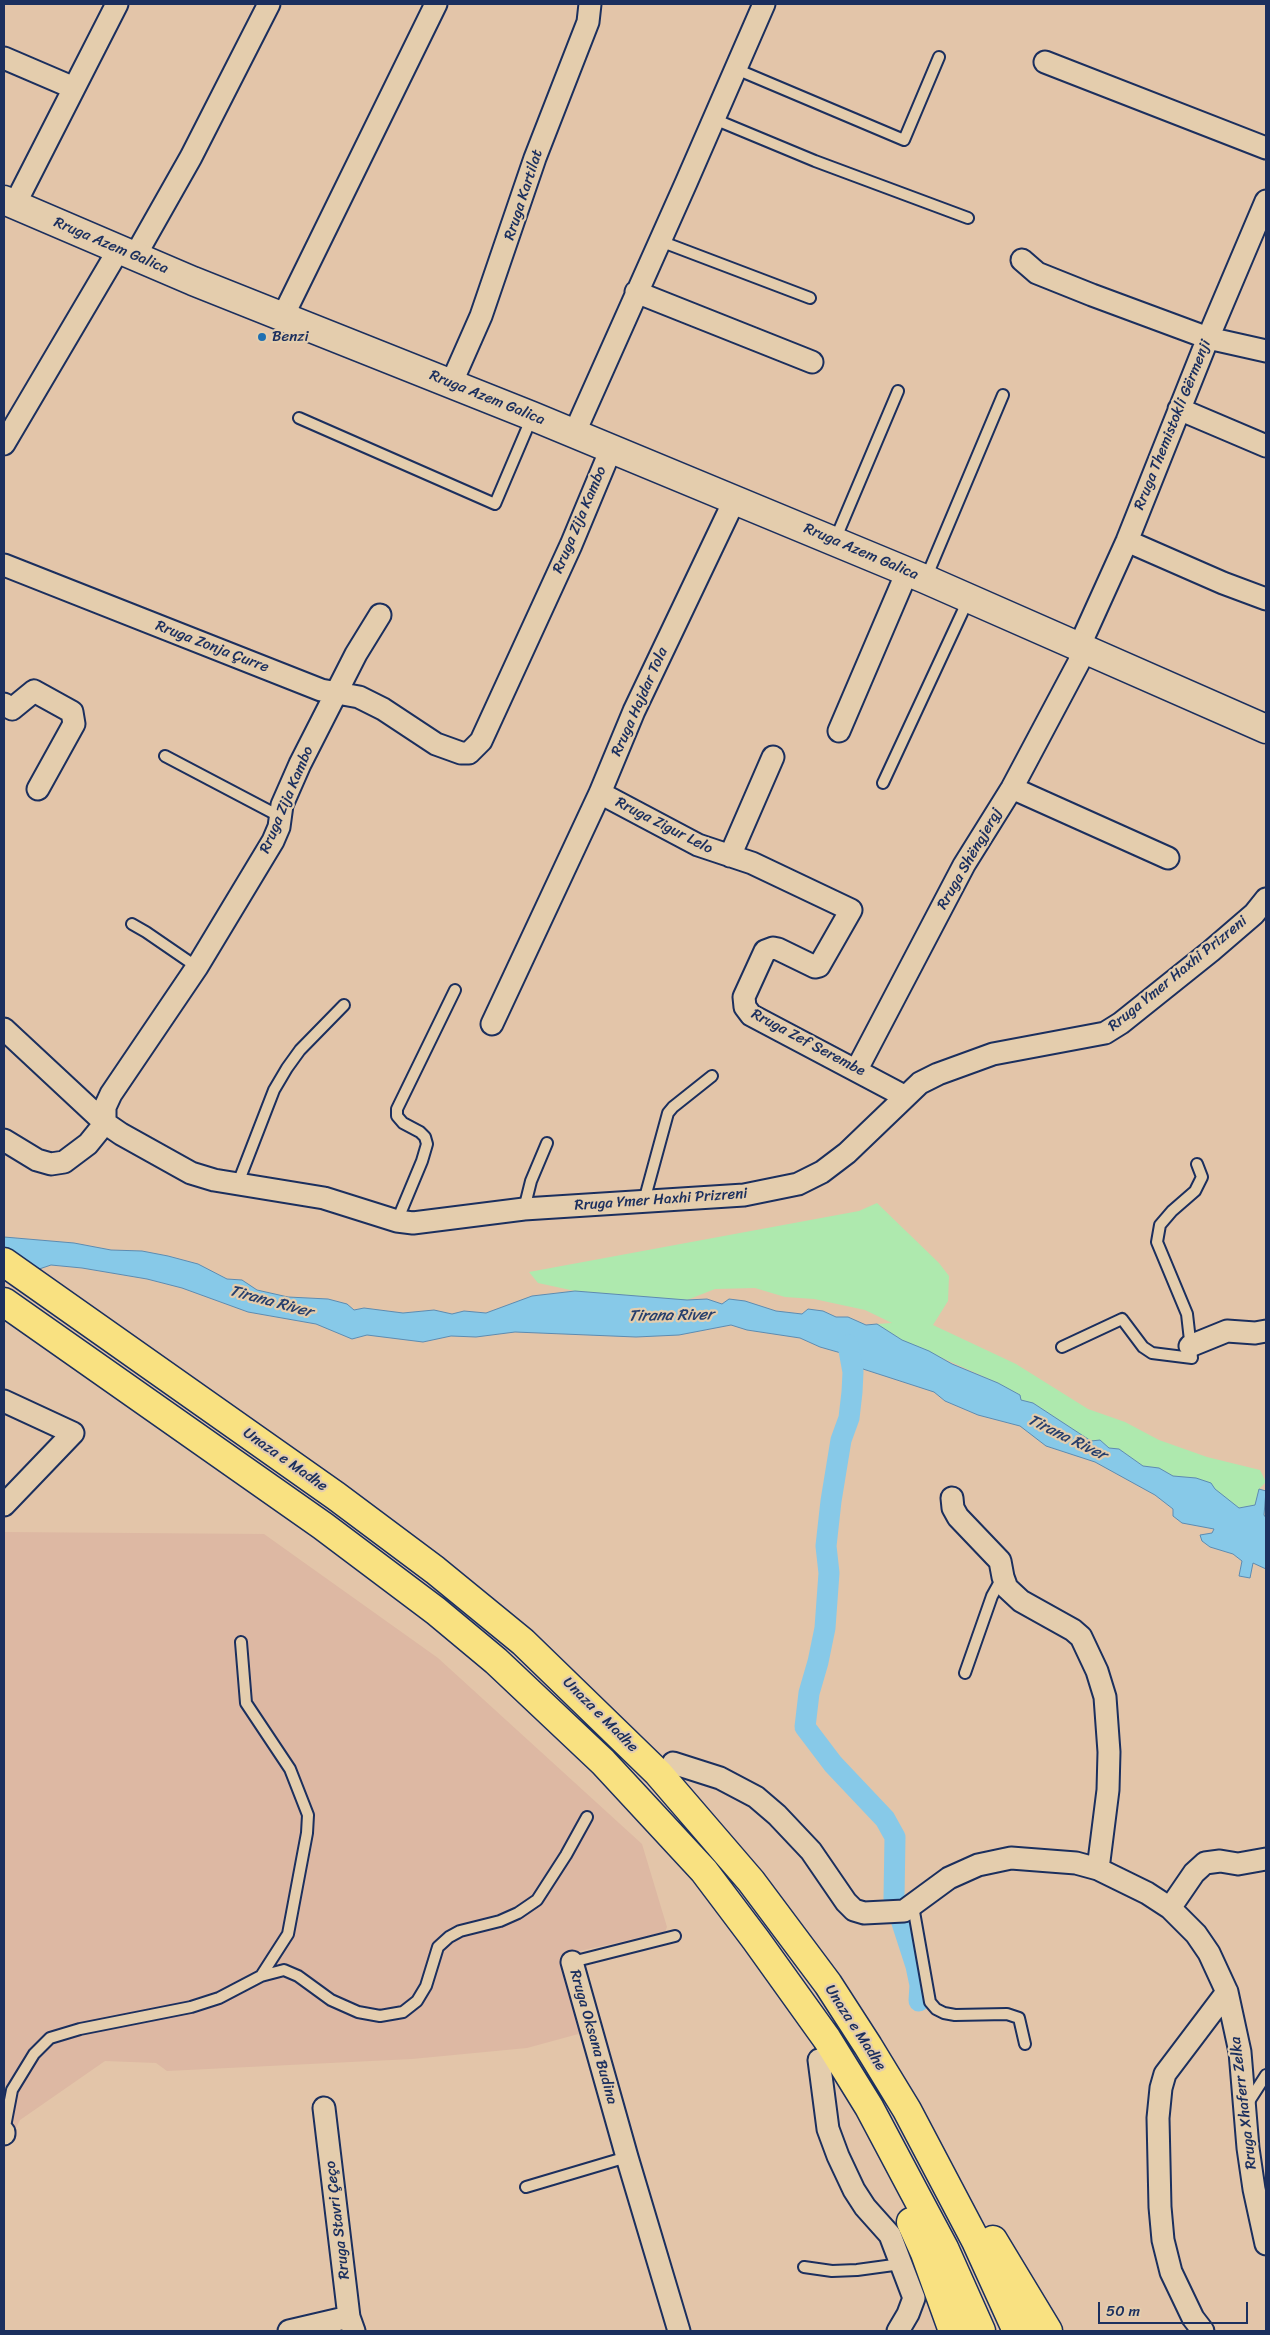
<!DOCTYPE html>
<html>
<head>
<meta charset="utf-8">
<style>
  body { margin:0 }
  #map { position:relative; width:1270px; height:2335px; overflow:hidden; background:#e3c5a9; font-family:Sriracha,sans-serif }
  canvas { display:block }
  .frame { position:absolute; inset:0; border:5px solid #1b2f5e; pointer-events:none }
  .scale { position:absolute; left:1098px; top:2302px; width:150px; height:22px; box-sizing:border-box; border:2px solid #1b2f5e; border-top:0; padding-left:6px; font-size:15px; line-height:18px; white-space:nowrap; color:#1b2f5e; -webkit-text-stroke:4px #e4cdad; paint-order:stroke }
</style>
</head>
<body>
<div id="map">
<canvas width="1270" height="2335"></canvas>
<div class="frame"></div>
<div class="scale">50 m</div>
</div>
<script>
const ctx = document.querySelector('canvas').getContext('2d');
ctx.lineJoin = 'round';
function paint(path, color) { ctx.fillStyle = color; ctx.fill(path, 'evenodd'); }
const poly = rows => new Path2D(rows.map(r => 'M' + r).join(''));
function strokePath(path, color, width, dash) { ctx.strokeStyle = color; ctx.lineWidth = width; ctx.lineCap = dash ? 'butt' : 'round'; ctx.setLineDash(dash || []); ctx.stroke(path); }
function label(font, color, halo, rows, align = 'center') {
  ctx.font = font + ' Sriracha,sans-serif'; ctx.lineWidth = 4.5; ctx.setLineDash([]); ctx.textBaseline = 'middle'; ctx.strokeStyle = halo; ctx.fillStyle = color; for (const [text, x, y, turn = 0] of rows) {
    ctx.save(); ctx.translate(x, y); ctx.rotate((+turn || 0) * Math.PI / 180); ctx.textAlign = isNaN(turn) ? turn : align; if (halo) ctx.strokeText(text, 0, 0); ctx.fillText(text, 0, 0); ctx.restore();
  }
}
paint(poly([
  [4,1532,264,1534,438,1658,642,1844,667,1927,665,1932,575,1952,559,1959,582,2033,527,2048,412,2059,167,2071,156,2063,105,2061,20,2120,16,2128,8,2126,4,2132]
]), '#ddb8a3');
paint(poly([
  [877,1203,939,1263,949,1276,948,1301,933,1325,1016,1364,1088,1409,1125,1422,1159,1440,1207,1457,1260,1470,1266,1482,1259,1489,1255,1505,1239,1508,1196,1478,1173,1476,1159,1468,1143,1466,1119,1449,1109,1448,1100,1441,1091,1441,1033,1403,1021,1400,1020,1395,998,1383,902,1340,877,1324,892,1323,865,1310,814,1299,785,1297,755,1288,715,1289,687,1300,575,1291,538,1283,529,1272,859,1211]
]), '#aee9ae');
const water = poly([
  [4,1237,74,1243,111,1250,142,1251,168,1256,198,1264,227,1279,242,1280,257,1290,288,1297,328,1299,347,1304,354,1310,364,1308,403,1313,434,1310,452,1314,464,1311,486,1313,532,1296,575,1291,687,1300,707,1299,722,1304,729,1299,745,1301,776,1311,802,1314,808,1309,823,1311,836,1317,848,1317,866,1325,877,1324,902,1340,929,1351,952,1364,998,1383,1020,1395,1021,1400,1033,1403,1091,1441,1100,1440,1109,1448,1119,1449,1143,1466,1159,1468,1173,1476,1196,1478,1211,1483,1215,1489,1239,1508,1255,1505,1259,1489,1266,1491,1264,1515,1266,1518,1266,1569,1253,1563,1250,1578,1239,1576,1242,1561,1233,1554,1210,1547,1202,1541,1200,1535,1212,1533,1214,1529,1182,1523,1173,1516,1173,1509,1155,1495,1095,1462,1046,1446,1020,1426,978,1415,945,1401,934,1392,863,1369,848,1355,820,1347,800,1338,747,1330,731,1325,679,1335,636,1337,515,1332,476,1337,451,1336,423,1342,367,1335,352,1339,316,1324,248,1312,182,1288,147,1279,82,1268,51,1265,4,1281,4,1237]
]);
paint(water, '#87c9e8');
strokePath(water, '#5c8bb1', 1);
strokePath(poly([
  [848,1345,853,1372,852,1392,849,1418,841,1440,831,1501,826,1546,829,1573,825,1628,818,1662,809,1693,805,1727,833,1764,885,1819,895,1837,894,1898,916,1966,920,1985,919,2001]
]), '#87c9e8', 21);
const service = poly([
  [736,69,904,140,939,57],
  [714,119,815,161,968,218],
  [660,241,810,298],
  [299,418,495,504,532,417],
  [835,540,898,391],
  [926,578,1003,395],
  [165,756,279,816],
  [883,783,969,598],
  [132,924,146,932,197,967],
  [238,1183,274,1090,287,1068,300,1050,344,1005],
  [644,1201,668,1113,673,1107,712,1076],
  [524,1209,531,1181,547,1143],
  [397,1221,422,1161,427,1144,425,1137,420,1132,403,1123,397,1116,397,1109,455,990],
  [1062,1347,1122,1319,1143,1347,1152,1353,1192,1358,1187,1314,1157,1242,1160,1225,1172,1211,1195,1191,1202,1177,1197,1164],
  [241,1642,246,1703,290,1769,308,1815,307,1833,288,1934,261,1976],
  [965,1673,992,1596,1002,1578],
  [913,1906,930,2002,936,2009,944,2013,955,2015,1007,2014,1019,2018,1025,2044],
  [572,1962,675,1936],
  [1248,2103,1266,2075],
  [4,2132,12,2090,34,2054,50,2038,80,2029,191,2007,219,1998,261,1976,284,1970,298,1976,331,2000,358,2012,380,2016,403,2012,417,2001,426,1986,438,1947,449,1937,460,1931,500,1921,518,1913,537,1900,566,1855,587,1817],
  [526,2187,627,2157],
  [804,2267,832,2271,857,2270,901,2264]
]);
const minor = poly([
  [4,58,74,88],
  [1045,62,1266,148],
  [15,204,117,4],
  [135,256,191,157,269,4],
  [1022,260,1037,273,1092,295,1208,338,1266,351],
  [636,292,812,362],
  [283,316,436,4],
  [451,384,481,316,535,158,588,22,590,4],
  [1179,409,1266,446],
  [574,434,686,183,764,4],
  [4,444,119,249],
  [1127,541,1223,583,1266,599],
  [4,565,321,690,359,697,383,709,436,744,461,753,469,753,481,741,571,545,611,449],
  [4,704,12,709,34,691,72,712,74,724,38,789],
  [839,731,907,572],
  [1012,788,1168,858],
  [600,793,698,845,752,863,851,910,819,966,815,967,778,949,773,948,765,951,744,997,745,1007,751,1015,904,1096],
  [730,856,773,757],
  [492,1024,600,793,634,711,735,499],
  [4,1029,105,1123,121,1134,191,1173,214,1180,324,1198,397,1221,413,1223,524,1209,744,1195,798,1184,822,1172,847,1153,920,1083,938,1074,993,1054,1105,1033,1121,1023,1211,951,1254,914,1266,899],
  [857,1069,964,865,1012,788,1079,662,1084,636,1127,541,1208,338,1266,201],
  [105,1123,105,1107,111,1094,197,967,273,841,279,827,282,805,300,764,356,654,380,615],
  [4,1140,37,1160,51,1164,64,1162,88,1144,105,1123],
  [1190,1346,1227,1331,1255,1333,1266,1331],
  [4,1401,73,1433,4,1505],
  [952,1498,953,1508,958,1517,1000,1561,1003,1577,1007,1588,1021,1601,1073,1630,1081,1637,1097,1671,1105,1697,1109,1752,1108,1790,1098,1869],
  [673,1763,720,1778,756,1797,777,1815,811,1851,846,1902,854,1910,864,1913,904,1911,949,1878,978,1865,1011,1858,1076,1863,1098,1869,1147,1893,1170,1908,1196,1934,1209,1953,1227,1992,1240,2052,1248,2148,1254,2189,1266,2244],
  [1170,1908,1194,1873,1205,1863,1220,1861,1238,1864,1266,1859],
  [572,1962,627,2157,679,2331],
  [819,2060,828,2129,838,2156,854,2190,865,2207,890,2235,914,2298,908,2314,898,2331],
  [324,2108,349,2317,354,2331],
  [4,2134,4,2132],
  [289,2331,349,2317],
  [1203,2331,1193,2318,1171,2272,1163,2240,1160,2207,1158,2118,1161,2088,1165,2074,1227,1992]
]);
const secondary = poly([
  [4,200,193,281,532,416,925,579,1266,729]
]);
const trunk = poly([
  [4,1262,336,1496,435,1570,523,1642,658,1773,751,1881,828,1984,868,2046,907,2110,976,2241,1017,2331],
  [4,1302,323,1526,436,1611,496,1661,603,1762,704,1871,756,1940,827,2039,869,2107,912,2188,944,2248,981,2331],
  [911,2222,925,2253,953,2331],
  [993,2240,1048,2331]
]);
strokePath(service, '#1b2f5e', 14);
strokePath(minor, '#1b2f5e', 25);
strokePath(secondary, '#1b2f5e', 31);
strokePath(trunk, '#1b2f5e', 31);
strokePath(service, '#e4cdad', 10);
strokePath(minor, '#e4cdad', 21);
strokePath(secondary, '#e4cdad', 28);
strokePath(trunk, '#f9e181', 28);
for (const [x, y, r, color] of [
  [262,337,5,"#1f6fb2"]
]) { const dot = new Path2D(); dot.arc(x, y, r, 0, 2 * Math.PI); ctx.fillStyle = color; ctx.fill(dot); strokePath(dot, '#e4cdad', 2); }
label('15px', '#1b2f5e', '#e4cdad', [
  ["Rruga Kartilat",524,195,-72],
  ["Rruga Azem Galica",111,246,23],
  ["Rruga Azem Galica",487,398,22],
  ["Rruga Themistokli Gërmenji",1173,425,-68],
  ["Rruga Zija Kambo",580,520,-67],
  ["Rruga Azem Galica",861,552,23],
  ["Rruga Zonja Çurre",212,647,21],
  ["Rruga Hajdar Tola",640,702,-66],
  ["Rruga Zija Kambo",287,800,-67],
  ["Rruga Zigur Lelo",664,826,27],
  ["Rruga Shëngjergj",970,859,-60],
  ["Rruga Ymer Haxhi Prizreni",1178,974,-39],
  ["Rruga Zef Serembe",808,1043,28],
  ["Rruga Ymer Haxhi Prizreni",661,1200,-4],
  ["Unaza e Madhe",285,1460,35],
  ["Unaza e Madhe",600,1715,45],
  ["Unaza e Madhe",855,2028,57],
  ["Rruga Oksana Budina",593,2037,74],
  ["Rruga Xhaferr Zelka",1244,2103,-97],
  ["Rruga Stavri Çeço",338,2220,-97]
]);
label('15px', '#1b2f5e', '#e4cdad', [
  ["Benzi",272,337]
], 'left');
label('italic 16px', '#263e6c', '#e4cdad', [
  ["Tirana River",271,1302,15],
  ["Tirana River",671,1316,-1],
  ["Tirana River",1067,1438,26]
]);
</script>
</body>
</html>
